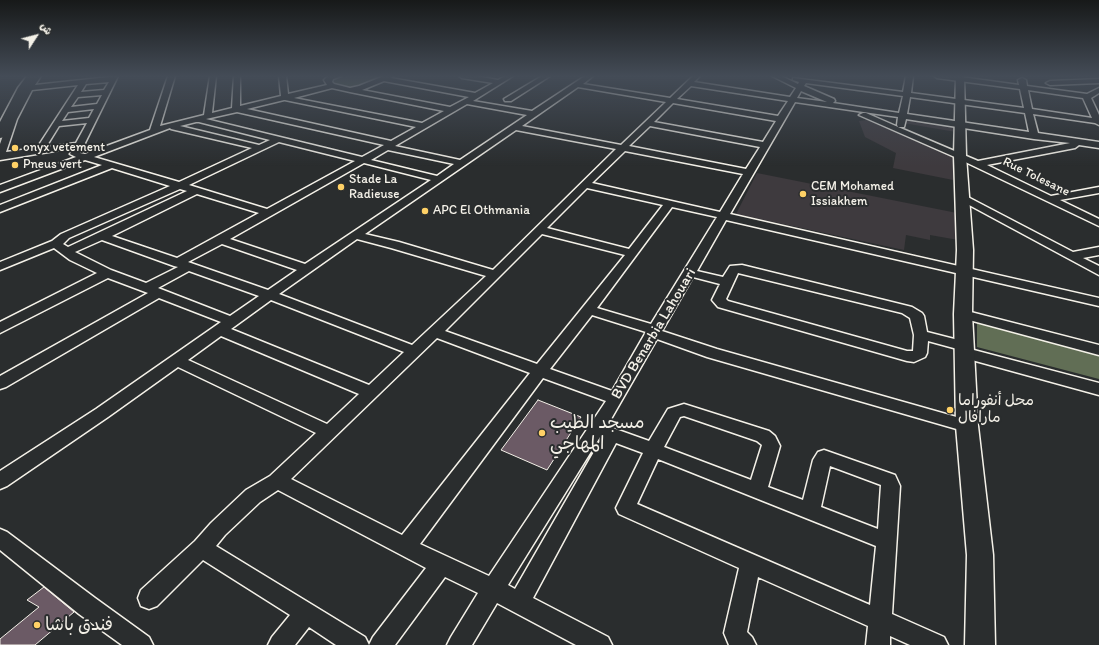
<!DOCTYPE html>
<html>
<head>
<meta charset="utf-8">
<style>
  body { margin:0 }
  #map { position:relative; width:1099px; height:645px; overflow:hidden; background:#2a2d2e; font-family:Itim,"Playpen Sans Arabic",sans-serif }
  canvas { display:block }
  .north { position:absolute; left:16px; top:16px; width:40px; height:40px; -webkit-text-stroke:3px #2a2d2e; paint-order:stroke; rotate:54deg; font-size:11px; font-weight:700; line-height:16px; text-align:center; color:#f4f1e8 }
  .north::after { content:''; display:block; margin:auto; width:14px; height:18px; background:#f4f1e8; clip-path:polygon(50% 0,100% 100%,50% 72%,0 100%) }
</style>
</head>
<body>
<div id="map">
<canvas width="1099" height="645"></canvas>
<div class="north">ش</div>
</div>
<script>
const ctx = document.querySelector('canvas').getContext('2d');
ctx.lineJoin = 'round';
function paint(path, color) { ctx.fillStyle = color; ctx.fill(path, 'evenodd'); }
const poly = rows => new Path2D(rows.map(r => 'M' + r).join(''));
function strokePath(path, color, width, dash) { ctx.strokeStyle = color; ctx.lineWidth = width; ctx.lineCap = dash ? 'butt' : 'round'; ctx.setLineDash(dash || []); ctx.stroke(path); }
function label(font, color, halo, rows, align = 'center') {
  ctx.font = font + ' Itim,"Playpen Sans Arabic",sans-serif'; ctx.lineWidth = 4; ctx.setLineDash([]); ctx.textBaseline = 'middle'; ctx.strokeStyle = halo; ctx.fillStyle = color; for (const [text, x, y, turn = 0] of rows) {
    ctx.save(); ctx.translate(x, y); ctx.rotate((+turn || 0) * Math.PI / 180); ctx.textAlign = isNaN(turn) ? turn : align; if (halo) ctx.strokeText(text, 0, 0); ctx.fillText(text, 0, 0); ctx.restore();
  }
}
paint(poly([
  [905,117,957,126,956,132,903,123],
  [867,120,953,157,953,180,893,168,896,153,865,137,859,121],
  [757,173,962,214,964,241,930,235,930,240,906,235,904,250,736,214]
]), '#3e3a3e');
paint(poly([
  [349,76,385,76,352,89,337,86,332,81,335,78],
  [977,321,1099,353,1099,379,977,347]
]), '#616e55');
const building = poly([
  [538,400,581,417,547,470,501,450,538,400],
  [44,587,74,612,35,645,0,645,0,639,39,607,27,600,44,587]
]);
paint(building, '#6b5a65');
strokePath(building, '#f4f1e8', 1);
const minor = poly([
  [34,76,41,76,35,85,118,76,80,153,85,154,150,130,168,76,175,76,160,126,204,115,210,76,216,76,212,113,232,108,234,76,240,76,240,106,281,96,279,76,286,76,288,94,327,85,324,80,328,76,341,76,333,79,332,82,334,84,350,88,359,86,384,76,393,76,391,78,475,93,493,83,462,78,459,76,476,76,498,80,505,76,513,76,473,101,532,111,585,76,593,76,583,84,670,98,693,76,700,76,694,82,790,97,796,88,772,76,781,76,798,84,799,82,793,80,793,78,903,92,906,76,913,76,911,93,1024,108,1020,89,937,78,934,76,954,76,1019,85,1018,80,1022,78,1026,80,1027,86,1087,94,1099,88,1099,93,1091,98,1099,115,1099,125,1095,123,1033,114,1038,133,1099,142,1099,148,1079,145,1075,148,987,165,1051,196,1099,187,1099,193,1060,200,1099,219,1099,226,957,158,859,115,863,113,866,113,898,127,897,125,898,117,795,102,730,214,1099,298,1099,306,726,220,697,271,723,277,730,266,742,265,912,307,922,313,924,316,927,332,970,343,972,346,970,349,1099,383,1099,395,961,357,959,353,961,350,928,341,927,353,925,357,914,362,907,361,718,307,712,300,720,284,693,277,662,331,717,349,967,420,973,421,975,426,973,431,967,432,707,357,657,339,607,426,649,441,668,409,684,404,769,431,775,436,780,446,768,487,803,500,813,460,818,452,824,450,895,475,900,486,892,614,944,637,948,645,910,645,890,636,890,645,866,645,868,626,758,577,747,632,752,637,756,645,729,645,724,633,739,568,619,514,616,508,643,453,616,443,533,598,608,637,612,645,576,645,497,603,472,645,447,645,451,637,478,593,445,577,395,645,369,645,373,637,426,568,278,490,260,502,225,535,216,546,365,637,369,645,336,645,309,627,295,645,268,645,272,637,290,615,203,560,157,606,149,609,141,606,138,598,141,590,195,541,211,523,246,490,270,476,316,433,178,367,108,417,7,486,0,489,0,471,96,409,221,322,159,298,6,387,0,389,0,376,148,293,108,278,0,333,0,322,97,273,70,260,54,248,0,270,0,262,52,241,61,234,170,186,112,168,0,212,0,205,102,165,85,160,0,192,0,185,76,157,70,154,73,148,0,160,0,144,9,119,25,88,34,76],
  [384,81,469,97,450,107,362,90,384,81],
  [109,82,104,90,81,92,86,84,109,82],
  [806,83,903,96,899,113,833,103,835,101,834,99,804,86,806,83],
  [78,85,37,148,6,152,17,119,32,90,78,85],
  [691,86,788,101,778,116,677,99,691,86],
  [578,87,666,102,621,145,522,126,578,87],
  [332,88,350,92,444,111,422,123,294,98,332,88],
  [1028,90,1083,98,1092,118,1032,109,1028,90],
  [801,91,827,102,797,98,801,91],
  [102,95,97,104,71,107,78,97,102,95],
  [910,97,1025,113,1029,132,907,114,910,97],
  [284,100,285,100,416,127,391,141,247,109,284,100],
  [673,103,776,121,763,142,654,122,673,103],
  [467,104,527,115,460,160,395,146,467,104],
  [94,109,89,118,62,121,68,112,94,109],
  [237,112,384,145,362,157,206,119,237,112],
  [906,119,1034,139,1070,143,978,161,898,127,904,127,906,119],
  [196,122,199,122,270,140,259,145,180,126,196,122],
  [87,123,76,143,46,147,59,126,87,123],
  [650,126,760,147,746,169,629,146,650,126],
  [170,128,171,129,252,148,179,182,94,157,170,128],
  [516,130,616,149,493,270,399,242,365,234,516,130],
  [279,142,355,161,267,209,189,185,279,142],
  [388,150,454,164,437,176,371,160,388,150],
  [625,151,743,174,720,212,592,183,625,151],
  [364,163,431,180,305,264,230,239,364,163],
  [587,188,663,205,629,249,547,228,587,188],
  [180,189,187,191,68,247,63,244,69,238,180,189],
  [197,194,259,213,177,258,112,236,197,194],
  [672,207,717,217,651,324,597,308,672,207],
  [542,234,625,255,537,364,445,331,542,234],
  [357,239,391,248,486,276,412,345,279,294,357,239],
  [102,240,174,266,178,267,146,283,111,270,75,252,102,240],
  [222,244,297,270,268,290,188,262,222,244],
  [189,271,259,296,230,316,158,288,189,271],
  [738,273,902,313,910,318,914,335,913,351,907,351,728,301,726,299,738,273],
  [271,300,404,352,369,385,231,329,271,300],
  [592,315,646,332,612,391,550,369,592,315],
  [221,336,359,394,327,424,188,360,221,336],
  [437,338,530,373,402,535,291,479,437,338],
  [543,378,606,401,489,576,420,544,543,378],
  [684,416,757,441,762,445,751,480,664,447,680,417,684,416],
  [600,437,602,438,515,589,508,585,600,437],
  [658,459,876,546,870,605,637,504,658,459],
  [830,466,881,485,878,529,821,507,830,466],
  [542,76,550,76,511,101,505,101,504,99,542,76],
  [1099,79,1099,83,1050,85,1046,83,1050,81,1099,79],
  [962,194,1073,252,1099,247,1099,255,1083,258,1099,266,1099,275,958,199,957,197,958,195,962,194],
  [963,310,1099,345,1099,355,958,317,956,314,958,311,963,310],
  [0,529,7,532,95,598,149,637,153,645,122,645,79,614,0,550,0,529]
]);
const major = poly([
  [956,76,964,76,966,156,973,250,972,314,978,426,993,555,995,645,965,645,967,555,956,426,954,314,957,250,954,156,956,76]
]);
const highway = poly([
  [27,76,37,76,28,88,6,134,5,137,0,138,0,122,18,88,27,76]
]);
strokePath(minor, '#f4f1e8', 3);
strokePath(major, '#f4f1e8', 3);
strokePath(highway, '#f4f1e8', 3);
paint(minor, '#2a2d2e');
paint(major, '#2a2d2e');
paint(highway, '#2a2d2e');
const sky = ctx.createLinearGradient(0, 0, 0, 166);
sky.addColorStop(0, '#171919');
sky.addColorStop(0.46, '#444c57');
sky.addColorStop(1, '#444c5700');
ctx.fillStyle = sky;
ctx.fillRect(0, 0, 1099, 166);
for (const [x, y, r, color] of [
  [15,148,4,"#ffd166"],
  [15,165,4,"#ffd166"],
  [341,187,4,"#ffd166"],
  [803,194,4,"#ffd166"],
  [425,211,4,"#ffd166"],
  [950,410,4,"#ffd166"],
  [542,433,4,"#ffd166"],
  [37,625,4,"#ffd166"]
]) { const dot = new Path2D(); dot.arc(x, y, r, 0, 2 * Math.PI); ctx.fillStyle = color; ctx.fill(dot); strokePath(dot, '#2a2d2e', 1.5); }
label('13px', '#f4f1e8', '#2a2d2e', [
  ["onyx vetement",23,148],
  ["Pneus vert",23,165],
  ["Stade La",349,180],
  ["Radieuse",349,195],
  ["CEM Mohamed",811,187],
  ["Issiakhem",811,202],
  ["APC El Othmania",433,211]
], 'left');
label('13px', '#f4f1e8', '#2a2d2e', [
  ["Rue Tolesane",1036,177,26]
]);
label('15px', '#f4f1e8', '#2a2d2e', [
  ["BVD Benarbia Lahouari",654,334,-59]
]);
label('15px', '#f4f1e8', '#2a2d2e', [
  ["محل أنفوراما",958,401],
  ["مارافال",958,418]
], 'left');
label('18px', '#f4f1e8', '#2a2d2e', [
  ["مسجد الطيب",550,423],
  ["المهاجي",550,444],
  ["فندق باشا",45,625]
], 'left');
</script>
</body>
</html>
